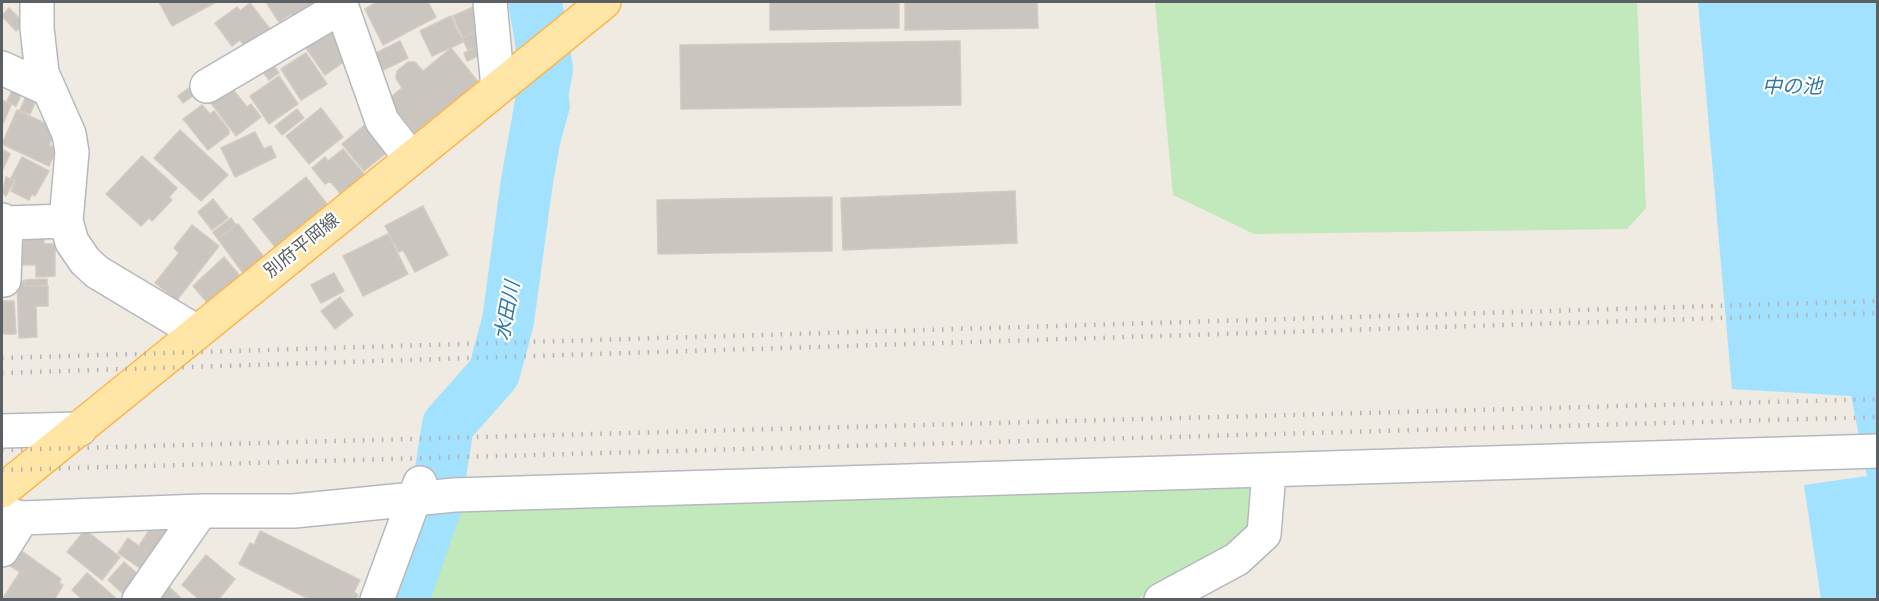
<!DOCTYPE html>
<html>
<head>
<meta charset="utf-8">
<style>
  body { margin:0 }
  #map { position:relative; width:1879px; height:601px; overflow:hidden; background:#efeae2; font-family:"PT Sans Narrow",sans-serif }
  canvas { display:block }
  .frame { position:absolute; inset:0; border:3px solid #5a6064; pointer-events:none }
</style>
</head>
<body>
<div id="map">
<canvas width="1879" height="601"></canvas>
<div class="frame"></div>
</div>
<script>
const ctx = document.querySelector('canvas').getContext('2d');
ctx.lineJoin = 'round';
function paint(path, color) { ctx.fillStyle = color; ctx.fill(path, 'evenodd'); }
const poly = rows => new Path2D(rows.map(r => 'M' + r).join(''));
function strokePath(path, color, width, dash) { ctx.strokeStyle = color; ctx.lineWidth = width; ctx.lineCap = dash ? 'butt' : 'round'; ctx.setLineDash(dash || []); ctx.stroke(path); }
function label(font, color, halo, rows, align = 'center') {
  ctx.font = font + ' "PT Sans Narrow","Noto Sans JP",sans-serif'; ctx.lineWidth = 4.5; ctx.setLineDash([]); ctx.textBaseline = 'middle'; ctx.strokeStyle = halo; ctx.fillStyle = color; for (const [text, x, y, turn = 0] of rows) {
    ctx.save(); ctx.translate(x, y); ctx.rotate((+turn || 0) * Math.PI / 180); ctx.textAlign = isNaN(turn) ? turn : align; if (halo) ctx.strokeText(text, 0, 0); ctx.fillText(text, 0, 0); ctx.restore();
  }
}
paint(poly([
  [1155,2,1637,2,1646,208,1627,229,1254,234,1173,195],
  [1260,484,1258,526,1240,546,1137,599,412,600,442,509]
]), '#c2e9bc');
paint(poly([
  [508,2,558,2,570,108,549,183,514,208,522,125,515,43],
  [1698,2,1877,2,1877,599,1821,599,1804,485,1867,476,1851,396,1732,389]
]), '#a2e2ff');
strokePath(poly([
  [403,600,435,508,448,425,494,373,508,321,527,181,547,69,536,2]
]), '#a2e2ff', 52);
const building = poly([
  [159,2,216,2,172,26,159,2],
  [266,2,323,2,294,19,291,14,279,22,266,2],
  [377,2,428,2,436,17,383,45,365,9,377,2],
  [770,2,899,2,899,28,770,30,770,2],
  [905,2,1037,2,1038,28,905,30,905,2],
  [250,3,270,29,246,48,240,40,232,46,215,23,237,7,240,11,250,3],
  [478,5,482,26,463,38,453,16,478,5],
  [9,8,24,23,16,31,2,16,9,8],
  [451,16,463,42,432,56,420,31,451,16],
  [330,27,351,57,325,75,304,45,330,27],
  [479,31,484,43,468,50,462,38,479,31],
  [400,41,408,58,379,72,374,54,400,41],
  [960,41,961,105,681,109,680,45,960,41],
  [481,45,485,53,467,61,464,53,481,45],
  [451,48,483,88,419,139,387,100,402,88,396,78,397,71,408,62,415,62,423,71,451,48],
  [306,53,327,84,301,100,281,69,306,53],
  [269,60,279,73,269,80,259,67,269,60],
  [279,76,298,104,269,124,250,96,279,76],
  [194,84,200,91,183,103,178,96,194,84],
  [14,87,23,91,16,106,7,101,14,87],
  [231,87,247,107,251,104,261,117,236,136,211,103,231,87],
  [27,94,37,99,30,114,20,110,27,94],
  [2,100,11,105,2,126,2,100],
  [202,105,210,114,214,111,229,130,229,134,208,150,183,119,202,105],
  [321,108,343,137,309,164,286,136,321,108],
  [297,109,304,118,282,135,275,126,297,109],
  [17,110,57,129,49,145,57,149,49,166,2,144,17,110],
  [372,119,386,153,364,171,342,144,372,119],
  [180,130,228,175,201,201,154,158,180,130],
  [255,132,264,149,271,146,276,157,235,177,221,148,255,132],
  [2,149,10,154,2,171,2,149],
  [343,149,368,179,351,193,347,188,340,193,330,181,325,184,312,168,325,157,328,161,343,149],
  [142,156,177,188,169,197,172,200,152,221,149,218,141,226,106,194,142,156],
  [22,157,49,171,35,196,32,194,29,200,11,191,16,180,11,178,22,157],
  [6,177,14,181,6,196,2,193,6,177],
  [306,177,333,212,280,253,253,219,306,177],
  [1015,191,1017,243,843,250,841,198,1015,191],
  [832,197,832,251,658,254,657,200,832,197],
  [213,199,228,218,212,230,198,212,213,199],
  [423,206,448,255,415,272,403,250,399,252,385,226,423,206],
  [231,218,236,225,218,239,213,232,231,218],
  [238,224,267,261,246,277,218,239,238,224],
  [192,225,219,246,177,300,155,283,179,253,174,248,192,225],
  [24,234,44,234,44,244,55,244,55,276,36,277,36,265,16,265,15,243,24,243,24,234],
  [388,234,408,274,363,296,343,256,388,234],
  [224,257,240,276,234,281,236,284,210,306,193,286,224,257],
  [334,273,344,291,321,303,311,285,334,273],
  [47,279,47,285,25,286,25,280,47,279],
  [17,281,24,281,24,286,48,286,48,306,36,306,37,337,19,338,17,281],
  [340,297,353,315,335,329,321,311,340,297],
  [2,301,14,301,16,334,2,334,2,301],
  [151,527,168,527,174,531,150,575,118,553,128,538,139,546,151,527],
  [85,530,120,557,102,580,67,552,85,530],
  [260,531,360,580,354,592,358,595,356,600,311,600,239,564,250,543,254,545,260,531],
  [16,547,61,579,59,583,63,585,54,600,2,600,20,572,5,563,16,547],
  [206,555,235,579,218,600,200,600,182,585,206,555],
  [124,562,147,582,130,600,108,580,124,562],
  [87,573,118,600,83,600,72,590,87,573],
  [167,585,183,600,154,600,167,585]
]);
paint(building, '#cac5bf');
strokePath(building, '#d4cbc0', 1.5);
const minor = poly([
  [37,2,37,28,42,73,69,134,72,152,66,221,72,242,85,261,97,272,197,332],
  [340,2,382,121,410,157],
  [490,2,498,88],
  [2,68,48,89],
  [207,86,341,7],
  [2,220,6,223,66,221],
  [2,280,4,280,6,223],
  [2,431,80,429],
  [2,513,22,518,201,511,294,511,454,495,1878,451],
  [2,550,22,518],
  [139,600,201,511],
  [377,600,420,483],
  [1161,600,1237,559,1264,534,1269,472]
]);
const major = poly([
  [2,491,604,2]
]);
strokePath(minor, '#b5b9be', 36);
strokePath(major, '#fdb64d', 36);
strokePath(minor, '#fff', 33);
strokePath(major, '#ffe6a7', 33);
strokePath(poly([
  [2,358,1878,301],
  [2,373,1878,313],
  [2,450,1878,399],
  [2,470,1878,417]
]), '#b2b3b4', 4.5, [1.5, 8]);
label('18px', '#5a6064', '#fff', [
  ["別府平岡線",302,246,-39]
]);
label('italic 20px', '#3279a7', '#fff', [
  ["中の池",1792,87],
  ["水田川",508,311,-79]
]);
</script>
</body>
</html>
